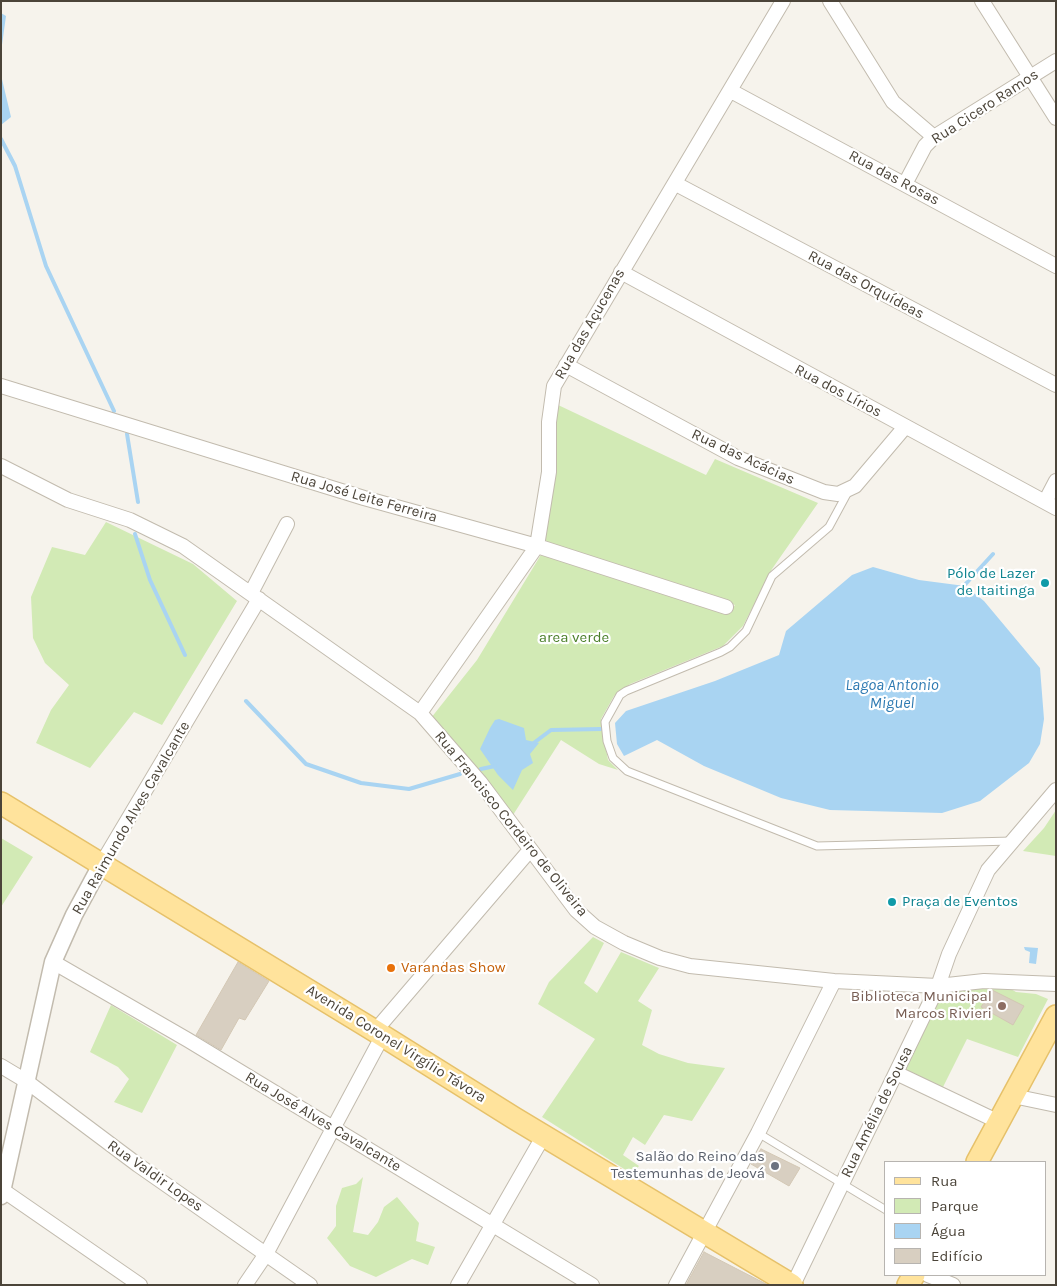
<!DOCTYPE html>
<html>
<head>
<meta charset="utf-8">
<style>
  body { margin:0 }
  #map { position:relative; width:1057px; height:1286px; overflow:hidden; background:#f6f3ec; font-family:Karla,sans-serif }
  canvas { display:block }
  .frame { position:absolute; inset:0; border:2px solid #4b4439; pointer-events:none }
  .legend { position:absolute; left:884px; top:1161px; width:162px; height:115px; box-sizing:border-box; background:#fff; border:1px solid #b7b4b0; margin:0; padding:6px 9px; list-style:none; font-size:15px; color:#4b4439 }
  .legend li { display:flex; align-items:center; gap:10px; height:25px }
  .legend b { width:25px; border:1px solid #b7b4b0 }
</style>
</head>
<body>
<div id="map">
<canvas width="1057" height="1286"></canvas>
<div class="frame"></div>
<ul class="legend">
<li><b style="height:6px;background:#ffe39c"></b>Rua</li>
<li><b style="height:14px;background:#d2eab5"></b>Parque</li>
<li><b style="height:14px;background:#a9d4f2"></b>Água</li>
<li><b style="height:14px;background:#d8cfc1"></b>Edifício</li>
</ul>
</div>
<script>
const ctx = document.querySelector('canvas').getContext('2d');
ctx.lineJoin = 'round';
function paint(path, color) { ctx.fillStyle = color; ctx.fill(path, 'evenodd'); }
const poly = rows => new Path2D(rows.map(r => 'M' + r).join(''));
function strokePath(path, color, width, dash) { ctx.strokeStyle = color; ctx.lineWidth = width; ctx.lineCap = dash ? 'butt' : 'round'; ctx.setLineDash(dash || []); ctx.stroke(path); }
function label(font, color, halo, rows, align = 'center') {
  ctx.font = font + ' Karla,sans-serif'; ctx.lineWidth = 4.5; ctx.setLineDash([]); ctx.textBaseline = 'middle'; ctx.strokeStyle = halo; ctx.fillStyle = color; for (const [text, x, y, turn = 0] of rows) {
    ctx.save(); ctx.translate(x, y); ctx.rotate((+turn || 0) * Math.PI / 180); ctx.textAlign = isNaN(turn) ? turn : align; if (halo) ctx.strokeText(text, 0, 0); ctx.fillText(text, 0, 0); ctx.restore();
  }
}
paint(poly([
  [556,404,706,475,715,459,818,503,772,569,743,626,723,646,630,684,614,696,601,719,608,760,618,770,599,764,561,740,513,815,431,718,477,660,542,553,728,614,735,605,544,542,555,469],
  [106,522,193,564,237,601,162,725,134,712,90,768,36,743,51,710,69,685,45,663,33,638,31,597,52,547,85,555],
  [1056,810,1056,856,1023,851,1044,828],
  [1,838,33,857,1,907],
  [593,937,604,943,584,983,597,993,621,952,659,968,638,1001,652,1010,642,1045,659,1054,688,1063,725,1068,692,1121,664,1115,645,1145,633,1137,623,1155,639,1166,632,1174,542,1117,595,1039,538,1004,549,982],
  [1004,985,1016,992,1036,994,1048,999,1018,1057,967,1039,941,1091,905,1072,940,992],
  [111,1005,177,1045,142,1113,114,1102,129,1079,118,1067,90,1052],
  [363,1177,353,1232,368,1235,378,1222,384,1207,397,1197,419,1223,416,1241,435,1247,428,1265,412,1259,376,1277,350,1266,327,1238,336,1226,336,1206,342,1188,356,1184]
]), '#d2eab5');
paint(poly([
  [1,13,6,16,1,52],
  [1,75,11,117,1,125],
  [873,567,919,580,965,586,984,601,1040,668,1044,719,1040,744,1029,763,980,801,942,813,830,810,781,798,704,766,657,740,624,756,617,744,615,723,626,711,715,681,779,655,786,631,852,575],
  [499,719,524,728,526,740,539,743,530,754,533,763,522,770,513,790,498,775,480,749,490,728,495,720],
  [1024,947,1038,948,1036,964,1029,963,1030,952,1025,950]
]), '#a9d4f2');
strokePath(poly([
  [1,139,15,166,46,266,114,411],
  [127,434,138,502],
  [135,534,150,580,185,655],
  [961,589,993,554],
  [246,701,306,764,361,783,409,789,460,774],
  [531,745,551,730,601,729],
  [481,769,495,766]
]), '#a9d4f2', 4);
const building = poly([
  [238,962,269,981,245,1020,239,1018,221,1050,196,1035,238,962],
  [992,990,1024,1006,1013,1025,981,1007,992,990],
  [761,1149,800,1168,789,1186,751,1164,761,1149],
  [704,1252,766,1284,767,1285,686,1285,704,1252]
]);
paint(building, '#d8cfc1');
strokePath(building, '#d3c7b4', 1);
const service = poly([
  [849,490,829,527,772,576,746,631,730,647,721,652,626,691,620,695,605,722,607,741,613,758,627,771,817,846,1012,841],
  [758,1133,886,1210]
]);
const minor = poly([
  [830,1,893,102,934,137],
  [982,1,1056,118],
  [731,91,1056,266],
  [676,184,1056,385],
  [905,184,925,146,934,137,1056,61],
  [621,272,1056,508],
  [566,365,738,458,824,492,838,494,855,486,905,427],
  [1,386,364,498,537,546,726,607],
  [1,466,68,500,130,520,183,546,420,713,480,782,576,910,595,927,624,943,660,958,690,966,834,981,938,986,984,981,1056,984],
  [1045,502,1056,481],
  [251,593,287,524],
  [420,713,537,546,549,472,549,422,554,386,783,1],
  [102,863,259,599],
  [53,962,188,1040,592,1285],
  [375,1031,530,850],
  [1,1066,26,1081,138,1165,310,1285],
  [896,1073,999,1122],
  [1013,1096,1056,1105],
  [1,1189,140,1285],
  [928,1275,953,1285],
  [245,1285,266,1254,383,1035],
  [458,1285,544,1135],
  [676,1285,758,1133,834,981],
  [793,1285,938,986,949,954,988,870,1056,790]
]);
const tertiary = poly([
  [1,1196,53,962,74,915,102,863]
]);
const primary = poly([
  [1,803,375,1031,514,1118,792,1285],
  [977,1162,1056,1016],
  [908,1285,914,1275]
]);
strokePath(service, '#c2bbae', 9);
strokePath(minor, '#c2bbae', 16);
strokePath(tertiary, '#c2bbae', 19);
strokePath(primary, '#e6c16a', 24);
strokePath(service, '#fff', 7);
strokePath(minor, '#fff', 14);
strokePath(tertiary, '#fff', 16);
strokePath(primary, '#ffe39c', 21);
for (const [x, y, r, color] of [
  [1045,583,5,"#0f9aa8"],
  [892,902,5,"#0f9aa8"],
  [391,968,5,"#e8710a"],
  [1002,1006,5,"#8d6e63"],
  [775,1166,5,"#6b7280"]
]) { const dot = new Path2D(); dot.arc(x, y, r, 0, 2 * Math.PI); ctx.fillStyle = color; ctx.fill(dot); strokePath(dot, '#fff', 2); }
label('15px', '#4b4439', '#fff', [
  ["Rua Cicero Ramos",985,107,-33],
  ["Rua das Rosas",894,178,28],
  ["Rua das Orquídeas",866,285,28],
  ["Rua das Açucenas",590,324,-60],
  ["Rua dos Lírios",838,391,28],
  ["Rua das Acácias",743,457,25],
  ["Rua José Leite Ferreira",364,497,16],
  ["Rua Raimundo Alves Cavalcante",131,818,-60],
  ["Rua Francisco Cordeiro de Oliveira",511,824,51],
  ["Avenida Coronel Virgílio Távora",396,1044,32],
  ["Rua Amélia de Sousa",877,1112,-64],
  ["Rua José Alves Cavalcante",323,1122,31],
  ["Rua Valdir Lopes",155,1176,35]
]);
label('15px', '#0d838f', '#fff', [
  ["Pólo de Lazer",1035,574],
  ["de Itaitinga",1035,591],
  ["Praça de Eventos",902,902,"left"]
], 'right');
label('15px', '#4a7f2a', '#fff', [
  ["area verde",574,638]
]);
label('15px', '#c56008', '#fff', [
  ["Varandas Show",401,968]
], 'left');
label('15px', '#785e54', '#fff', [
  ["Biblioteca Municipal",992,997],
  ["Marcos Rivieri",992,1014]
], 'right');
label('15px', '#5b616d', '#fff', [
  ["Salão do Reino das",765,1157],
  ["Testemunhas de Jeová",765,1174]
], 'right');
label('italic 16px', '#2e7ab2', '#fff', [
  ["Lagoa Antonio",892,685],
  ["Miguel",892,703]
]);
</script>
</body>
</html>
